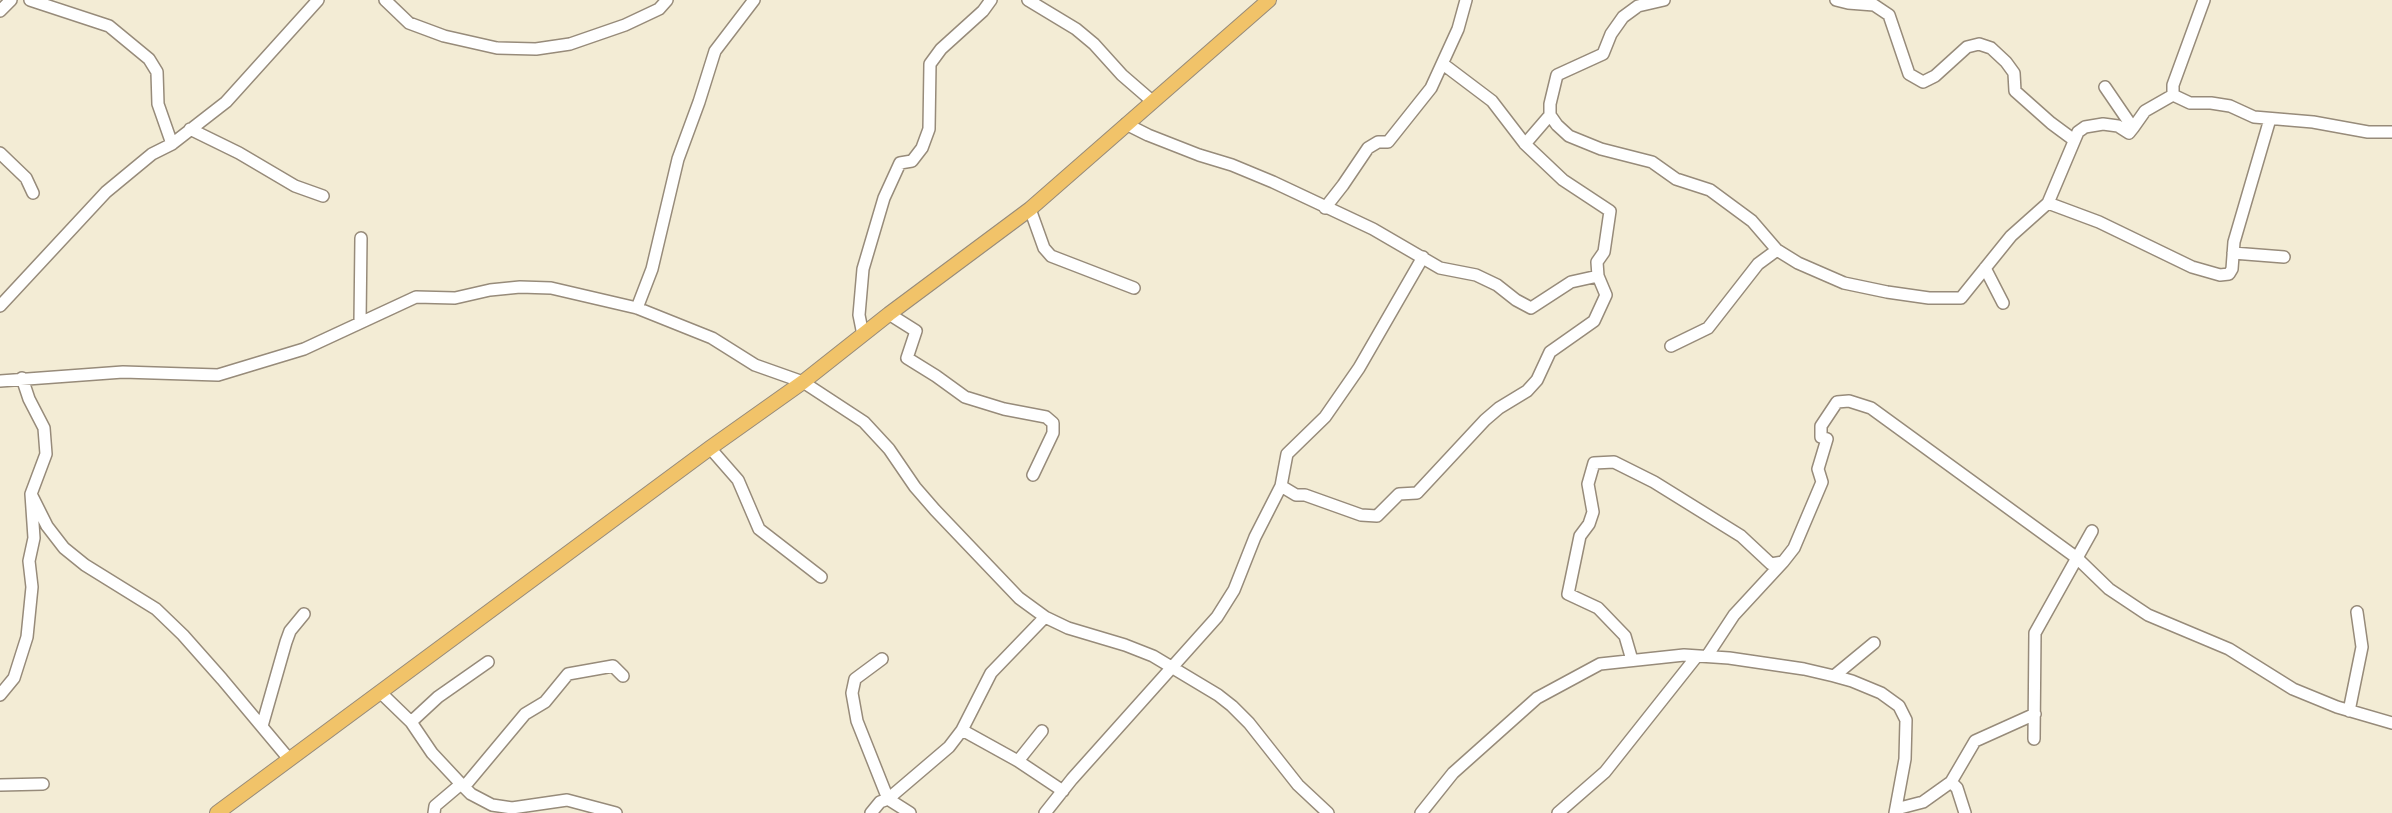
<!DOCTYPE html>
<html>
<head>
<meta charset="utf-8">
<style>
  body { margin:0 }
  canvas { display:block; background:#f3ecd5 }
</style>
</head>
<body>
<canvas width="2392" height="813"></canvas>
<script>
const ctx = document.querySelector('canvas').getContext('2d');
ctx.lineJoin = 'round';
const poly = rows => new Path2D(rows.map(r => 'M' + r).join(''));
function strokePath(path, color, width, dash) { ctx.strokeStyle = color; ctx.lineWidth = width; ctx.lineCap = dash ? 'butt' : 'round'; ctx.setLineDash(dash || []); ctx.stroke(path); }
const minor = poly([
  [30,0,109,26,149,59,157,72,158,104,172,144],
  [385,0,409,23,444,36,497,48,536,49,570,44,625,25,659,9,667,0],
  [1028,0,1076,29,1094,44,1122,75,1152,101],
  [1664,0,1638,6,1623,17,1611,34,1603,54,1557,75,1550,104,1550,115,1557,125,1569,136,1601,149,1652,162,1676,179,1710,190,1752,221,1777,250,1798,263,1844,283,1887,292,1929,298,1961,298,2011,236,2048,203,2078,132,2085,127,2103,124,2118,126,2129,133,2133,128,2105,87],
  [1836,0,1848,3,1874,5,1889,15,1909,74,1923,82,1935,76,1967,47,1979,44,1991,48,2006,62,2014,73,2015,91,2051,123,2074,140],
  [2204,0,2173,85,2173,95,2190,103,2211,103,2230,106,2254,117,2313,122,2368,132,2392,132],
  [0,11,11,0],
  [1126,124,1148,135,1199,155,1232,165,1273,182,1373,229,1440,268,1476,275,1497,285,1516,300,1531,308,1571,282,1598,276],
  [2133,128,2145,111,2173,95],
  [190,129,239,153,295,186,323,196],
  [1525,144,1550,115],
  [0,153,26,178,33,193],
  [2048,203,2099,222,2192,267,2220,275,2229,274,2232,269,2234,242,2270,119],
  [1325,208,1343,185,1368,148,1378,142,1388,142,1431,88,1458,29,1466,0],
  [1030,209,1044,248,1051,256,1134,288],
  [2233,253,2284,257],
  [1985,268,2003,303],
  [0,306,106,192,152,154,172,144,226,102,318,0],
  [637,308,652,269,678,159,699,102,715,51,754,0],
  [889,314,916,331,907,358,936,376,965,397,1004,409,1046,417,1053,423,1053,433,1033,475],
  [360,322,361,238],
  [863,335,859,315,863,269,884,198,900,163,912,161,922,148,929,129,930,64,941,49,983,11,991,0],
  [1671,346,1708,328,1758,264,1777,250],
  [0,381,123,372,218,375,304,349,416,297,455,298,490,290,520,287,551,288,637,308,712,338,755,365,803,382,864,422,889,449,915,487,935,510,1019,598,1045,617,1068,628,1125,645,1153,656,1218,695,1232,706,1249,723,1298,785,1328,813],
  [710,448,738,480,759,529,821,577],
  [1281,486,1296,495,1305,495,1361,515,1377,516,1399,494,1417,493,1485,420,1499,408,1527,391,1537,380,1550,352,1594,321,1606,295,1598,276,1597,262,1604,252,1610,211,1563,180,1525,144,1492,101,1443,64],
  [31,494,47,526,64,548,85,565,156,609,183,635,222,679,289,759],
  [1707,656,1734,615,1783,562],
  [882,659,855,679,852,693,857,721,888,799,910,813],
  [1632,660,1625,636,1598,608,1568,594,1580,536,1589,524,1593,512,1588,484,1594,463,1614,462,1654,482,1741,536,1771,564,1783,562,1794,548,1822,482,1818,469,1827,439,1821,437,1821,426,1837,402,1849,401,1871,408,2077,558,2109,589,2148,615,2229,649,2293,689,2337,707,2392,723],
  [1834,676,1874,643],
  [380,692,411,722,432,753,461,784,471,794,492,805,512,808,567,800,616,813],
  [0,695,14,678,27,637,32,587,29,561,34,538,31,494,46,454,44,428,29,399,22,378],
  [2349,711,2362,647,2357,612],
  [411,722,438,697,488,662],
  [262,726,286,642,290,631,304,614],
  [962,730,1018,761],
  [1042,731,1018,761,1063,791],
  [2034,739,2035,633,2092,531],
  [1951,782,1957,788,1965,813],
  [0,785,43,784],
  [464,787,525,714,545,702,568,674,613,666,623,676],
  [1896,809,1923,802,1951,782,1975,741,2035,714],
  [434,813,435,806,461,784],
  [871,813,880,802,888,799,949,747,962,730,991,673,1045,617],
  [1045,813,1072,779,1217,617,1234,590,1255,537,1281,486,1287,454,1325,417,1359,368,1423,257],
  [1421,813,1453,773,1537,698,1600,664,1684,655,1729,658,1804,669,1834,676,1852,681,1881,693,1899,706,1906,720,1905,759,1895,813],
  [1558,813,1605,772,1697,656]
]);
const major = poly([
  [217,813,710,448,803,382,889,314,1030,209,1269,0]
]);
strokePath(minor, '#978b7a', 14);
strokePath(major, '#978b7a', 16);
strokePath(minor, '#fff', 11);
strokePath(major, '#f1c369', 14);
</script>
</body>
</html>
